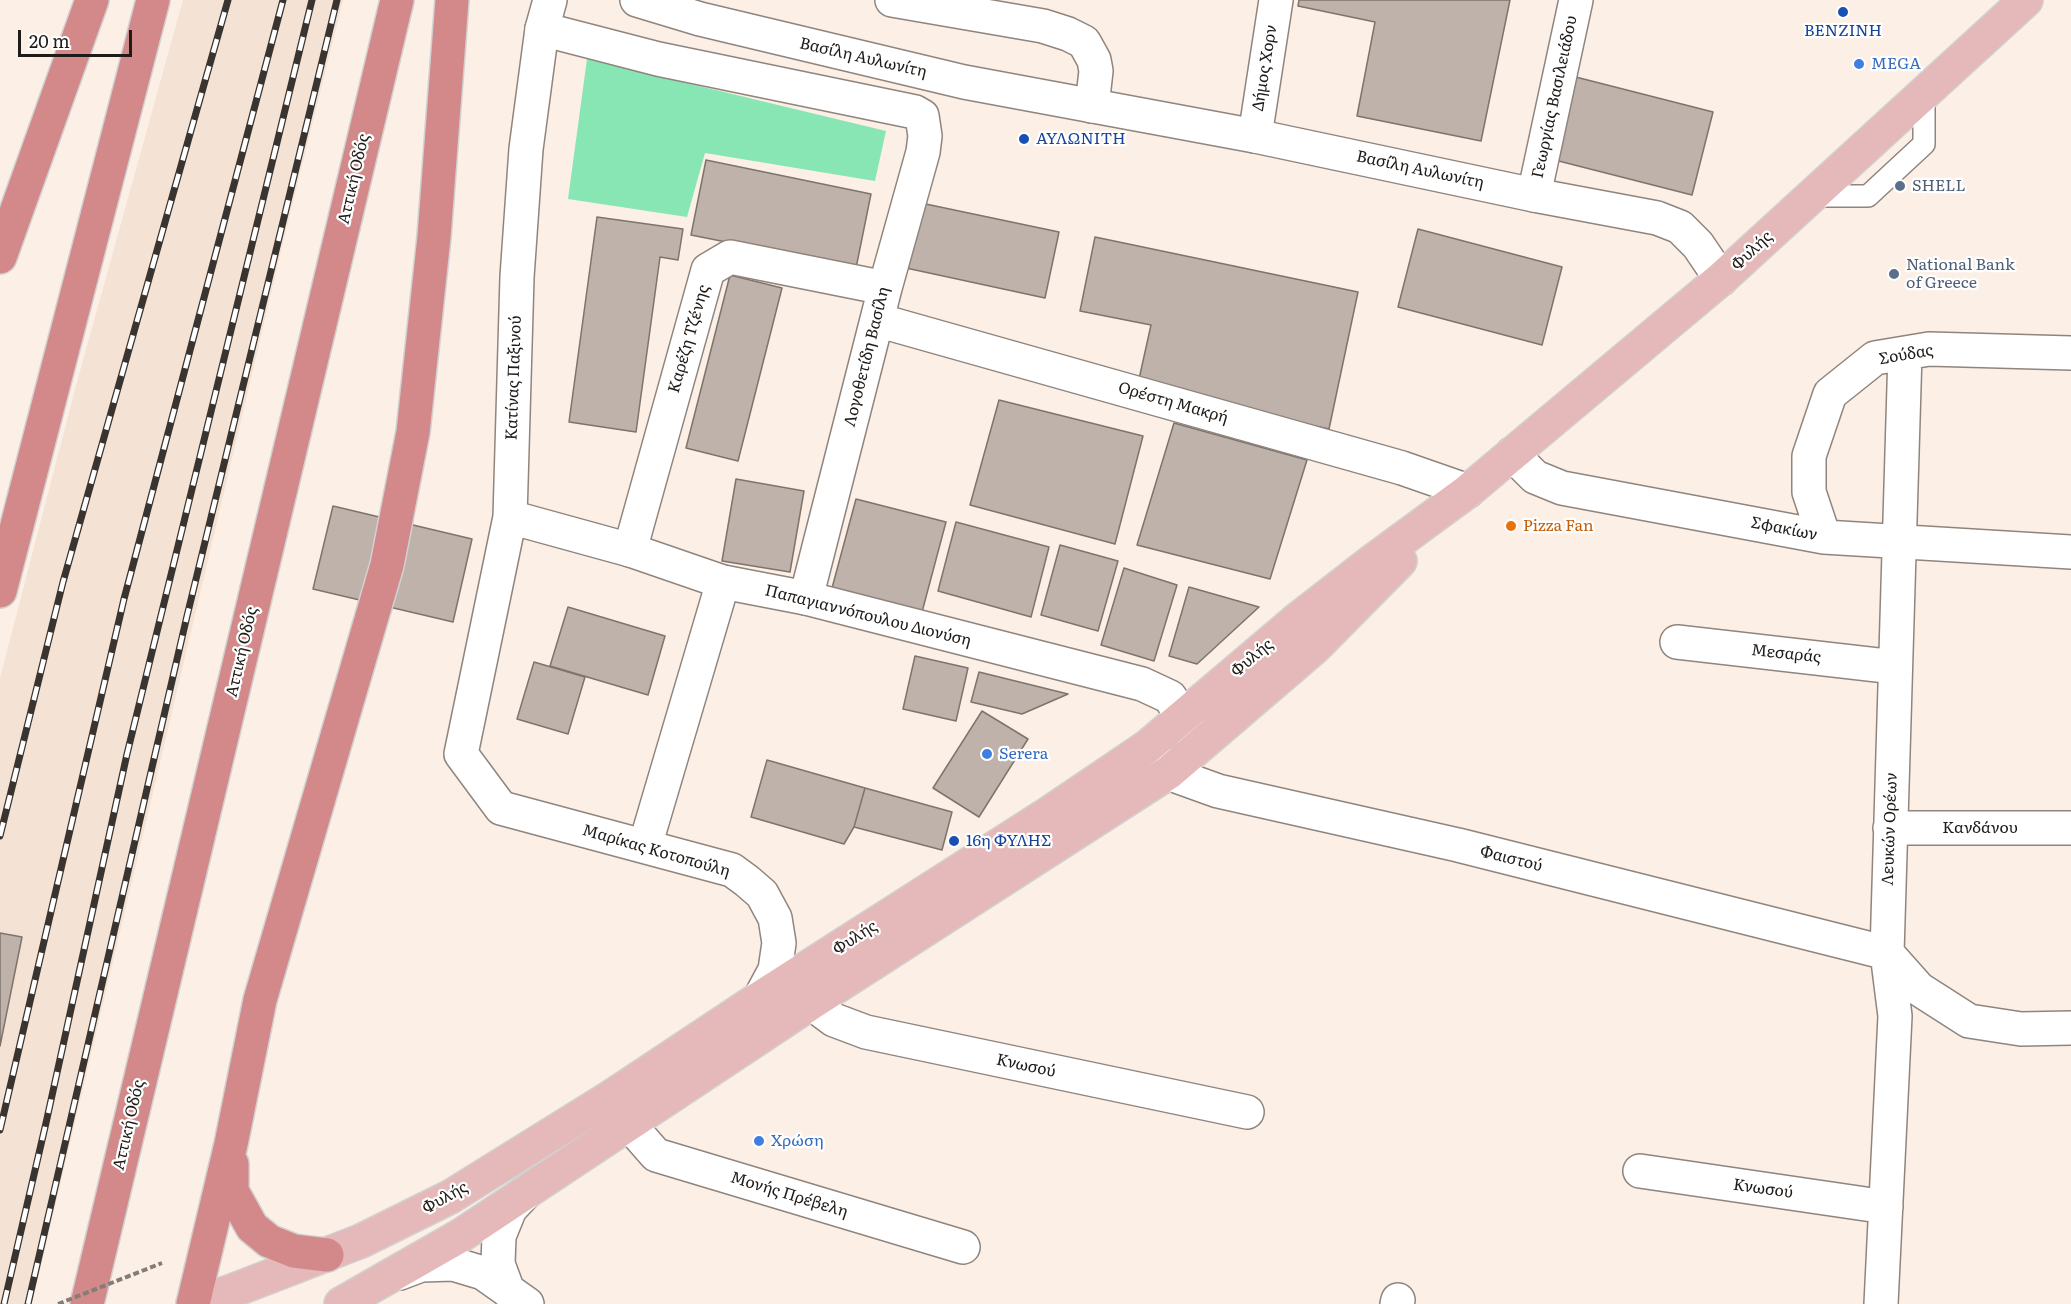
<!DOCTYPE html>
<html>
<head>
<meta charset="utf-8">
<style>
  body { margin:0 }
  #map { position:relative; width:2071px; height:1304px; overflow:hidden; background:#fbefe6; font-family:Literata,serif }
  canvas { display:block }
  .scale { position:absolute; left:18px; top:30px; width:114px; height:27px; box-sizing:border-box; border:3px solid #1f1b18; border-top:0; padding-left:8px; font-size:18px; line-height:21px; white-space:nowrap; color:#1f1b18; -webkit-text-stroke:4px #fff; paint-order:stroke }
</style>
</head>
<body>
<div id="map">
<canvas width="2071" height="1304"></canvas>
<div class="scale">20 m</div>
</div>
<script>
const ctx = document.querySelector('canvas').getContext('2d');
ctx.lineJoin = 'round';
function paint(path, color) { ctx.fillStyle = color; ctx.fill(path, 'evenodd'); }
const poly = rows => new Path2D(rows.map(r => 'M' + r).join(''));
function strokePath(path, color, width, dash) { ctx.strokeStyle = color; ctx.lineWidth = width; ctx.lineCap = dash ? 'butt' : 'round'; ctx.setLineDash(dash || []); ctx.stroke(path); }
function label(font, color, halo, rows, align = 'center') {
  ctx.font = font + ' Literata,serif'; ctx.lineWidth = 4.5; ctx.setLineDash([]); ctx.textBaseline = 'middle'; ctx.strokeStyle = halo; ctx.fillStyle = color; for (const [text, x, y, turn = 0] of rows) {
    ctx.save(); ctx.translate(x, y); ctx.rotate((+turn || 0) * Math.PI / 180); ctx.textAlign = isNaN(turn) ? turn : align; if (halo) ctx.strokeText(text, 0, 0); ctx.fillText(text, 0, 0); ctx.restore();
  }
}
paint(poly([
  [183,0,343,0,286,230,32,1304,0,1304,0,678,77,382]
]), '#f4e2d4');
paint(poly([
  [587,59,886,131,875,181,705,153,687,217,568,199]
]), '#88e6b4');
const building = poly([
  [1299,0,1510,0,1481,141,1357,116,1375,22,1298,6,1299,0],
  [1564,74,1713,112,1692,195,1543,157,1564,74],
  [706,160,871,194,856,268,691,235,706,160],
  [921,203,1059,232,1045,298,906,268,921,203],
  [597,217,683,229,678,260,660,257,636,432,569,422,597,217],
  [1418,229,1562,267,1542,345,1398,307,1418,229],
  [1095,237,1358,292,1329,429,1137,388,1151,325,1080,311,1095,237],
  [730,275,782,288,738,461,686,448,730,275],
  [999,400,1143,436,1115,544,970,505,999,400],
  [1174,423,1307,460,1270,579,1137,545,1174,423],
  [736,479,804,491,790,572,722,561,736,479],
  [856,499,946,522,922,612,832,588,856,499],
  [333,506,472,539,453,622,313,589,333,506],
  [956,522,1049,547,1031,617,938,591,956,522],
  [1060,545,1118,561,1098,631,1041,615,1060,545],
  [1124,568,1177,585,1154,661,1101,645,1124,568],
  [1189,587,1259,607,1197,664,1169,656,1189,587],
  [568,607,665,636,648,695,550,666,568,607],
  [915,656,968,668,956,721,903,709,915,656],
  [534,662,585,677,568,734,517,719,534,662],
  [979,672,1068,694,1022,714,971,702,979,672],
  [982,711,1028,739,979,817,933,788,982,711],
  [767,760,865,788,854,827,844,844,751,817,767,760],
  [865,788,952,812,942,850,854,827,865,788],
  [0,933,22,937,0,1046,0,933]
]);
paint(building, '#beb2aa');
strokePath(building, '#7e746c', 1.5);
const service = poly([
  [1812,196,1868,196,1924,144,1924,93]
]);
const minor = poly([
  [892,0,1043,26,1068,34,1084,42,1094,60,1096,71,1092,106],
  [542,29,658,59,915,112,922,116,925,136,923,152,885,288,806,598],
  [1255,136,1276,0],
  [1534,195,1576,0],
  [877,320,1402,468,1468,491],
  [1512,454,1535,477,1562,488,1824,537,2071,552],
  [1824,537,1809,492,1809,456,1830,394,1875,358,1929,349,2071,353],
  [630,550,708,270,730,257,885,288],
  [1677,642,1895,667],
  [1151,752,1168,773,1218,791,1458,845,1887,953,1919,989,1969,1021,2021,1029,2071,1028],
  [1890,828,2071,828],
  [645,846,723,582],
  [811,1003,834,1020,866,1032,1247,1112],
  [628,1123,656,1155,963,1247],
  [1640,1171,1886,1207],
  [400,1273,421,1265,453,1264,483,1273,527,1304],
  [508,1291,498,1264,499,1236,510,1209,526,1192],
  [1397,1304,1398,1300],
  [1881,1304,1895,1016,1887,953,1905,353]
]);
const tertiary = poly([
  [550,0,542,29,526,149,517,277,510,517,461,754,501,808,732,870,747,881,762,894,775,918,779,943,775,970,760,998],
  [510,517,630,550,723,582,806,598,1142,684,1170,697,1196,741]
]);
const secondary = poly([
  [637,0,700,19,964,82,1255,136,1534,195,1657,218,1680,227,1698,245,1721,279]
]);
const primary = poly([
  [193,1304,232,1291,361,1241,450,1197,611,1097,760,998,1048,814,1147,747,1298,619,1374,560,1468,491,1721,279,2026,0],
  [341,1304,460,1236,811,1003,1168,773,1315,647,1400,561]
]);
const motorway = poly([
  [0,257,92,0],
  [0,591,153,0],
  [232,1164,232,1191,252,1227,269,1241,294,1251,327,1255],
  [87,1304,397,0],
  [193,1304,231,1144,260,1000,387,565,413,432,434,237,452,0]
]);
strokePath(service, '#8f857d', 24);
strokePath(minor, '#8f857d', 36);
strokePath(tertiary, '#8f857d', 36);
strokePath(secondary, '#8f857d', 36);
strokePath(primary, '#d2d1d1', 36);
strokePath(motorway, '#d2d1d1', 36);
strokePath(service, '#fff', 21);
strokePath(minor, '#fff', 33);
strokePath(tertiary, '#fff', 33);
strokePath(secondary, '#fff', 33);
strokePath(primary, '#e5b8b9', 33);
strokePath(motorway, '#d3898a', 33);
const rail = poly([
  [0,836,63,582,228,0],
  [0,1130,124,599,283,0],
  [4,1304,46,1123,127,754,312,0],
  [28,1304,187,616,337,0]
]);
strokePath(rail, '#393430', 7);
strokePath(rail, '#fff', 4.5, [14]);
strokePath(poly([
  [58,1304,162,1263]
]), '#847c76', 4, [6, 3]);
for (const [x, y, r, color] of [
  [1843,12,6,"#1a4fb4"],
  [1859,64,6,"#3f7fe0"],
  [1024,139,6,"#1a4fb4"],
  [1900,186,6,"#5c6f8a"],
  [1894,274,6,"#5c6f8a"],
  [1511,526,6,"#e8710a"],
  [987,754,6,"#3f7fe0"],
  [954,841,6,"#1a4fb4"],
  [759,1141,6,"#3f7fe0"]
]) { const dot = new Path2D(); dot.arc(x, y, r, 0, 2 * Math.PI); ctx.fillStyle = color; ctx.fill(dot); strokePath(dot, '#fff', 2); }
label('16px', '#164399', '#fff', [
  ["ΒΕΝΖΙΝΗ",1843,31,"center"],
  ["ΑΥΛΩΝΙΤΗ",1036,139],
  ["16η ΦΥΛΗΣ",966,841]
], 'left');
label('16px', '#1f1b18', '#fff', [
  ["Βασίλη Αυλωνίτη",863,58,13],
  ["Δήμος Χορν",1265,68,-81],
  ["Γεωργίας Βασιλειάδου",1555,97,-78],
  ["Βασίλη Αυλωνίτη",1420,170,12],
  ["Αττική Οδός",354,179,-77],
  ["Φυλής",1752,251,-43],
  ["Καρέζη Τζένης",689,339,-74],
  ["Σούδας",1906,355,-10],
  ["Λογοθετίδη Βασίλη",867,357,-76],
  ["Κατίνας Παξινού",514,378,-88],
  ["Ορέστη Μακρή",1173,403,16],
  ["Σφακίων",1784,529,11],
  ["Παπαγιαννόπουλου Διονύση",868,616,14],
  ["Αττική Οδός",242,652,-77],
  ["Μεσαράς",1786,654,6],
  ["Φυλής",1252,658,-40],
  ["Κανδάνου",1980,828],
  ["Λευκών Ορέων",1890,829,-88],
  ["Μαρίκας Κοτοπούλη",656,851,16],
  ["Φαιστού",1511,859,14],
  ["Φυλής",855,938,-33],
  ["Κνωσού",1026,1066,12],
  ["Αττική Οδός",129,1125,-77],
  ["Κνωσού",1763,1189,8],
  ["Μονής Πρέβελη",789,1195,17],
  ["Φυλής",445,1198,-29]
]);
label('16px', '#366cbe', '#fff', [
  ["MEGA",1871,64],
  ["Serera",999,754],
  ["Χρώση",771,1141]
], 'left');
label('16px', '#4e5e75', '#fff', [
  ["SHELL",1912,186],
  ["National Bank",1906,265],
  ["of Greece",1906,283]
], 'left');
label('16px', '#c56008', '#fff', [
  ["Pizza Fan",1523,526]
], 'left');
</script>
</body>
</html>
